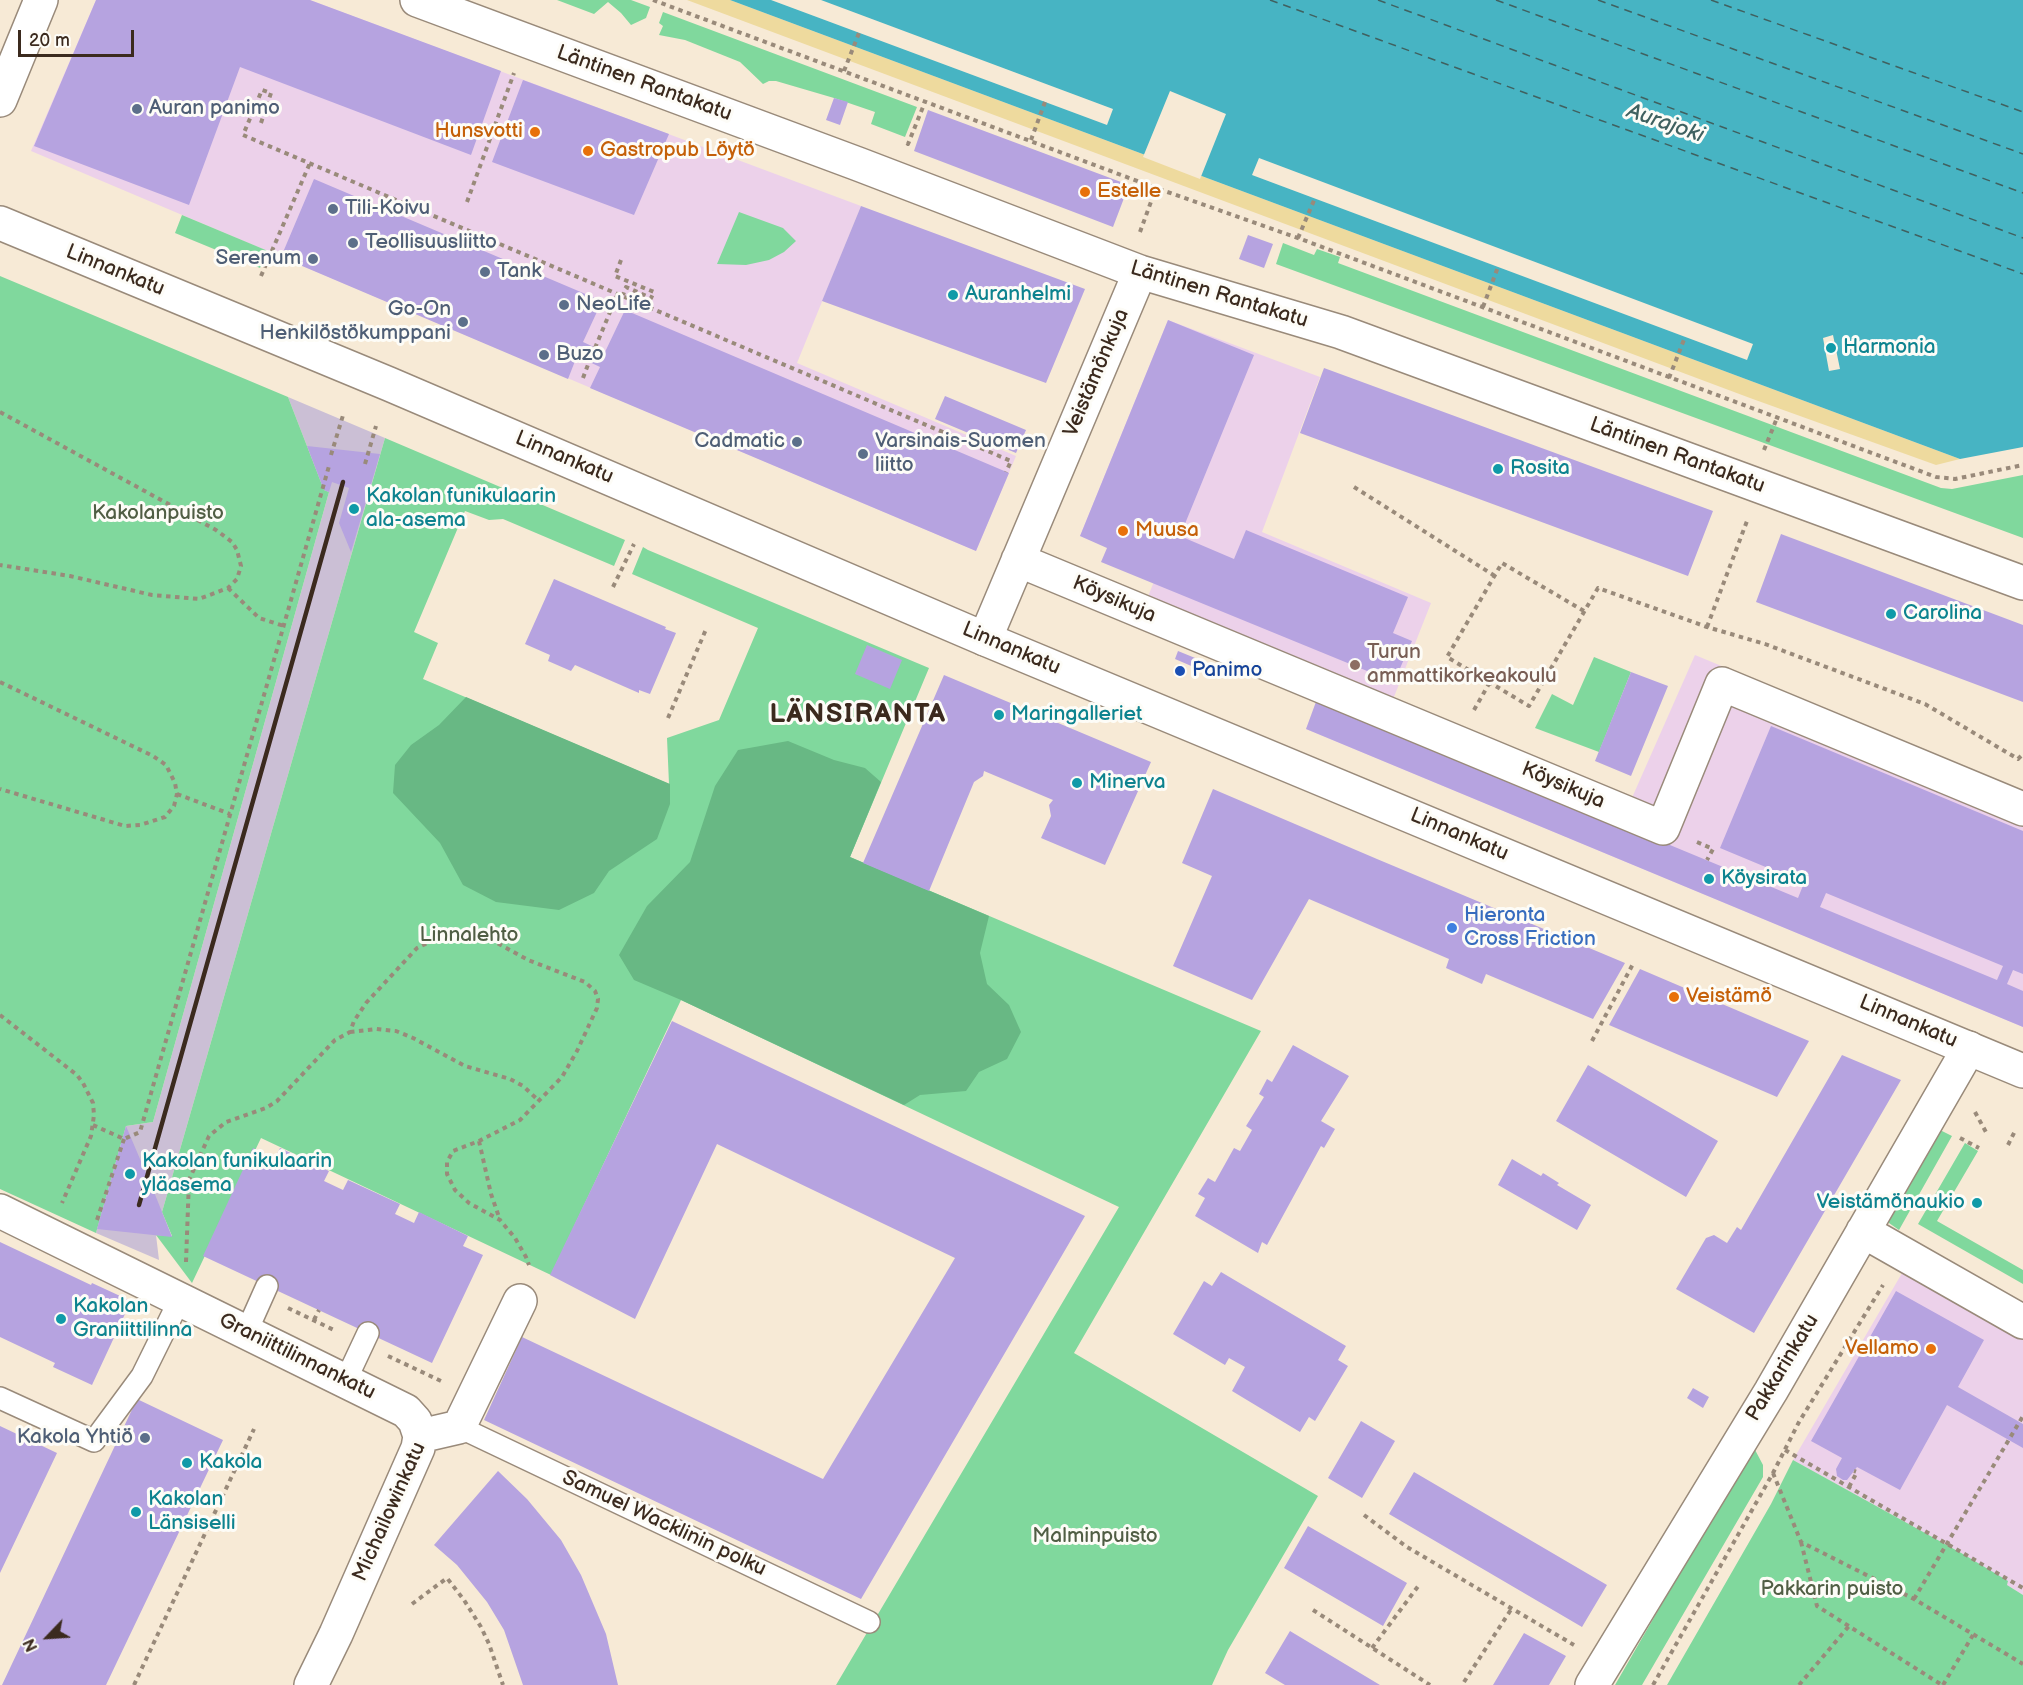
<!DOCTYPE html>
<html>
<head>
<meta charset="utf-8">
<style>
  body { margin:0 }
  #map { position:relative; width:2023px; height:1685px; overflow:hidden; background:#f7ead6; font-family:"Balsamiq Sans",sans-serif }
  canvas { display:block }
  .north { position:absolute; left:18px; top:1607px; width:60px; height:60px; -webkit-text-stroke:4px #fdfcf7; paint-order:stroke; rotate:245deg; font-size:16px; font-weight:700; line-height:24px; text-align:center; color:#3b2a1e }
  .north::after { content:''; display:block; margin:auto; width:21px; height:27px; background:#3b2a1e; clip-path:polygon(50% 0,100% 100%,50% 72%,0 100%) }
  .scale { position:absolute; left:18px; top:30px; width:116px; height:27px; box-sizing:border-box; border:3px solid #3b2a1e; border-top:0; padding-left:8px; font-size:18px; line-height:21px; white-space:nowrap; color:#3b2a1e; -webkit-text-stroke:4px #fdfcf7; paint-order:stroke }
</style>
</head>
<body>
<div id="map">
<canvas width="2023" height="1685"></canvas>
<div class="north">N</div>
<div class="scale">20 m</div>
</div>
<script>
const ctx = document.querySelector('canvas').getContext('2d');
ctx.lineJoin = 'round';
function paint(path, color) { ctx.fillStyle = color; ctx.fill(path, 'evenodd'); }
const poly = rows => new Path2D(rows.map(r => 'M' + r).join(''));
function strokePath(path, color, width, dash) { ctx.strokeStyle = color; ctx.lineWidth = width; ctx.lineCap = dash ? 'butt' : 'round'; ctx.setLineDash(dash || []); ctx.stroke(path); }
function label(font, color, halo, rows, align = 'center') {
  ctx.font = font + ' "Balsamiq Sans",sans-serif'; ctx.lineWidth = 6; ctx.setLineDash([]); ctx.textBaseline = 'middle'; ctx.strokeStyle = halo; ctx.fillStyle = color; for (const [text, x, y, turn = 0] of rows) {
    ctx.save(); ctx.translate(x, y); ctx.rotate((+turn || 0) * Math.PI / 180); ctx.textAlign = isNaN(turn) ? turn : align; if (halo) ctx.strokeText(text, 0, 0); ctx.fillText(text, 0, 0); ctx.restore();
  }
}
paint(poly([
  [96,0,310,0,861,206,797,363,1016,456,976,551,31,151],
  [1168,320,1320,377,1262,532,1431,603,1392,702,1631,800,1695,655,2023,791,2023,1027,1306,729,1328,676,1147,599,1159,569,1080,536],
  [1905,1268,2023,1338,2023,1595,2006,1585,2008,1582,1963,1554,1793,1460]
]), '#ecd1ea');
paint(poly([
  [288,397,385,438,162,1212,172,1237,156,1235,159,1260,96,1233,126,1126,153,1122,329,492,324,490]
]), '#cbbfd5');
paint(poly([
  [557,0,631,0,650,7,646,18,631,25,621,13,608,2,594,14],
  [663,12,917,107,905,137,871,124,875,112,834,98,776,81,769,81,763,84,740,62,685,40,659,35,663,26,659,23],
  [739,212,783,228,796,241,784,252,769,260,746,265,717,264],
  [182,215,268,251,260,268,175,233],
  [1283,243,1314,255,1317,249,1340,257,1338,263,1941,488,1952,489,2023,475,2023,538,1276,264],
  [0,276,288,397,324,490,329,492,153,1122,126,1126,96,1233,0,1189],
  [385,438,625,540,614,566,503,519,489,520,465,511,414,632,438,643,423,679,669,784,667,738,719,720,758,628,632,574,643,547,648,550,929,668,850,857,1261,1031,1074,1353,1318,1496,1228,1650,1212,1685,836,1685,1119,1207,681,1000,551,1275,261,1138,192,1283,156,1235,172,1236,162,1212],
  [1594,657,1631,672,1599,752,1535,728,1552,694,1573,705],
  [1938,1129,1952,1136,1899,1230,1889,1223,1887,1218],
  [1965,1143,1978,1151,1937,1221,2023,1270,2023,1284,1918,1224],
  [1753,1446,1763,1465,1763,1477,1642,1685,1615,1685],
  [1793,1460,1963,1554,2008,1581,2007,1585,2023,1595,2023,1685,1667,1685,1771,1504]
]), '#80d89d');
paint(poly([
  [466,697,670,784,670,804,657,839,609,871,594,893,559,910,496,902,463,885,440,843,393,793,395,765,411,745,439,725],
  [788,741,834,760,865,768,881,782,850,857,989,916,980,953,987,984,1009,1005,1021,1032,1007,1059,979,1072,966,1091,920,1095,904,1105,681,1000,634,980,619,955,647,906,690,862,715,786,738,750]
]), '#68b884');
paint(poly([
  [687,0,730,0,1960,459,1936,465,1750,398]
]), '#eeda9e');
paint(poly([
  [730,0,2023,0,2023,447,1960,459],
  [1833,335,1840,369,1829,371,1823,338]
]), '#47b4c3');
paint(poly([
  [771,0,821,0,1113,109,1107,125],
  [1170,91,1226,114,1200,179,1143,157],
  [1259,158,1753,344,1747,360,1252,175]
]), '#f7ead6');
strokePath(poly([
  [1270,0,2023,274],
  [1378,0,2023,238],
  [1496,0,2023,193],
  [1598,0,2023,154],
  [1711,0,2023,112]
]), '#406160', 1.5, [8, 6]);
paint(poly([
  [96,0,310,0,501,71,471,155,240,67,189,205,34,146],
  [523,80,669,134,634,215,492,162],
  [834,98,848,102,840,125,826,120],
  [928,110,1129,185,1113,227,914,151],
  [314,179,602,301,583,342,605,352,625,310,1009,473,976,551,590,388,600,367,577,356,568,379,281,257],
  [861,206,1085,289,1046,383,822,301],
  [1248,235,1273,244,1264,268,1239,259],
  [1168,320,1254,355,1180,536,1234,559,1246,530,1408,597,1393,633,1412,641,1394,682,1101,562,1107,548,1080,536],
  [1324,368,1713,511,1688,576,1300,433],
  [945,396,1026,430,1016,453,935,419],
  [307,446,380,454,351,552,339,523,349,488,332,482,329,492,324,490],
  [1781,534,2023,625,2023,702,1756,602],
  [554,579,666,627,665,629,676,633,650,694,639,690,639,693,575,665,571,671,548,661,550,655,525,644],
  [867,645,902,660,890,689,855,674],
  [1178,651,1200,660,1196,668,1175,659],
  [1631,672,1668,686,1631,776,1595,761],
  [944,675,1151,762,1105,865,1041,838,1051,816,1049,805,1053,800,984,771,983,776,974,782,929,891,863,863],
  [1317,699,1798,898,1804,883,1720,848,1771,726,2023,831,2023,974,2013,970,2007,984,2023,991,2023,1027,1306,729],
  [1826,893,2003,966,1997,980,1820,907],
  [1213,789,1377,859,1625,963,1593,1019,1486,974,1482,984,1446,968,1449,959,1309,899,1252,1000,1173,966,1212,876,1182,863],
  [1640,969,1809,1041,1777,1097,1609,1025],
  [672,1021,1085,1216,861,1599,484,1420,522,1337,823,1479,955,1258,717,1144,635,1319,550,1275],
  [1293,1045,1349,1076,1321,1121,1335,1129,1324,1148,1321,1146,1267,1245,1262,1242,1258,1253,1195,1216,1205,1198,1198,1194,1208,1178,1215,1182,1234,1148,1240,1151,1252,1130,1246,1126,1264,1097,1259,1094,1267,1079,1272,1082],
  [1842,1055,1901,1080,1754,1333,1676,1289,1706,1238,1714,1235,1727,1243,1737,1227,1741,1230],
  [1588,1065,1718,1141,1686,1197,1556,1121],
  [126,1126,154,1192,172,1237,97,1229],
  [253,1148,275,1158,280,1148,329,1171,324,1181,343,1190,348,1180,400,1204,395,1214,414,1223,419,1212,468,1236,463,1246,483,1255,432,1363,203,1256],
  [1512,1159,1541,1176,1543,1173,1559,1183,1557,1185,1591,1205,1577,1230,1498,1185],
  [0,1242,91,1285,92,1283,131,1301,92,1385,53,1367,55,1363,0,1337],
  [1221,1272,1346,1346,1338,1360,1348,1366,1315,1421,1309,1417,1300,1432,1232,1391,1245,1367,1229,1358,1225,1365,1173,1334,1204,1281,1212,1286],
  [1896,1291,1984,1340,1958,1387,2023,1424,2023,1448,1947,1405,1900,1490,1857,1467,1847,1480,1843,1480,1837,1476,1836,1469,1842,1458,1811,1441],
  [1693,1388,1709,1397,1703,1408,1687,1398],
  [137,1399,223,1440,106,1685,2,1685],
  [1361,1421,1395,1441,1362,1498,1328,1478],
  [0,1426,57,1453,0,1573],
  [498,1471,527,1499,561,1540,581,1575,606,1634,618,1685,523,1685,504,1630,487,1602,457,1565,434,1545],
  [1414,1472,1607,1585,1582,1627,1389,1514],
  [1308,1526,1407,1583,1383,1626,1284,1568],
  [1290,1631,1380,1685,1285,1685,1265,1673],
  [1524,1633,1566,1656,1549,1685,1493,1685]
]), '#b6a3e0');
const lane = poly([
  [246,1333,267,1286],
  [345,1382,368,1333],
  [0,1398,94,1441,142,1376,180,1299],
  [459,1427,869,1622]
]);
const street = poly([
  [417,0,858,164,1140,272,1341,332,2023,583],
  [0,100,41,0],
  [1018,560,1663,828,1722,684,2023,809],
  [985,639,1140,272],
  [0,1211,406,1411,415,1421,420,1436],
  [1863,1231,2023,1322],
  [311,1685,336,1634,418,1448,420,1436,459,1427,520,1301],
  [1592,1685,1771,1391,1969,1048]
]);
const secondary = poly([
  [0,223,389,384,985,639,2023,1071]
]);
strokePath(lane, '#998a7a', 24);
strokePath(street, '#998a7a', 36);
strokePath(secondary, '#998a7a', 36);
strokePath(poly([
  [653,0,1156,188,1298,238,1936,477,1955,479,2023,465],
  [844,71,859,33],
  [261,123,271,93,262,90,243,135,1011,461,1006,472],
  [1031,140,1045,102],
  [907,143,908,144,925,102],
  [467,202,514,73],
  [1140,232,1156,188],
  [1298,238,1315,198],
  [621,260,615,276,654,292,651,298,626,287,623,295],
  [261,276,310,163],
  [1483,307,1498,267],
  [595,348,618,293],
  [583,378,589,362],
  [1669,378,1685,337],
  [0,412,216,530,232,542,237,550,241,566,237,579,228,588,199,599,152,595,70,576,0,565],
  [1764,450,1777,418],
  [331,455,344,412],
  [365,464,376,426],
  [1354,487,1495,576],
  [613,587,634,544],
  [228,588,259,618,284,626],
  [1584,611,1502,563,1447,657,1529,706,1598,588,1707,627,1765,644,1925,704,2018,759,2023,754],
  [1707,627,1747,521],
  [0,682,153,756,166,765,175,783,177,794,174,806,165,817,140,825,125,826,0,789],
  [1474,710,1490,682],
  [668,718,707,627],
  [177,794,230,814],
  [1697,842,1713,849,1707,860],
  [0,1015,77,1075,83,1083,93,1103,94,1115,91,1136,62,1203],
  [350,1032,376,1029,396,1031,413,1038,465,1066,510,1079,523,1086,538,1100],
  [1592,1041,1634,962],
  [1975,1112,1987,1134],
  [93,1125,124,1139,140,1132,329,466],
  [1960,1138,1979,1148],
  [479,1141,491,1194,500,1220],
  [2008,1145,2016,1129],
  [97,1220,124,1139],
  [186,1262,189,1180,209,1136,226,1122,266,1108,277,1101,335,1040,350,1032,354,1021,366,1003,417,948,448,933,469,932,490,939,528,960,585,982,595,991,598,999,597,1008,577,1051,562,1077,520,1120,479,1141,453,1151,447,1162,447,1174,455,1190,469,1203,500,1220,515,1238,526,1257,529,1265],
  [288,1308,336,1331],
  [314,1320,319,1310],
  [388,1356,441,1381],
  [1785,1450,2023,1588],
  [1773,1473,1801,1542,1914,1599,2023,1664],
  [1849,1487,1857,1472,1854,1471],
  [1364,1515,1407,1547,1574,1645],
  [1801,1542,1817,1606,1942,1685],
  [1914,1599,2023,1416],
  [412,1604,447,1578,464,1600,481,1627,489,1644,503,1685],
  [1313,1610,1430,1685],
  [1372,1648,1419,1585],
  [1464,1682,1512,1608],
  [134,1685,254,1429],
  [1653,1685,1773,1473,1799,1422,1883,1285],
  [1799,1685,1849,1626],
  [1943,1685,1973,1635]
]), '#998a7a', 4, [4.5, 4.5]);
strokePath(lane, '#fff', 21);
strokePath(street, '#fff', 33);
strokePath(secondary, '#fff', 33);
strokePath(poly([
  [139,1205,343,482]
]), '#3b2a1e', 4.5);
for (const [x, y, r, color] of [
  [137,109,6,"#5c6f8a"],
  [535,132,6,"#e8710a"],
  [588,151,6,"#e8710a"],
  [1085,192,6,"#e8710a"],
  [333,209,6,"#5c6f8a"],
  [353,243,6,"#5c6f8a"],
  [313,259,6,"#5c6f8a"],
  [485,272,6,"#5c6f8a"],
  [953,295,6,"#0f9aa8"],
  [564,305,6,"#5c6f8a"],
  [463,322,6,"#5c6f8a"],
  [1831,348,6,"#0f9aa8"],
  [544,355,6,"#5c6f8a"],
  [797,442,6,"#5c6f8a"],
  [863,454,6,"#5c6f8a"],
  [1498,469,6,"#0f9aa8"],
  [354,509,6,"#0f9aa8"],
  [1123,531,6,"#e8710a"],
  [1891,614,6,"#0f9aa8"],
  [1355,665,6,"#8d6e63"],
  [1180,671,6,"#1a4fb4"],
  [999,715,6,"#0f9aa8"],
  [1077,783,6,"#0f9aa8"],
  [1709,879,6,"#0f9aa8"],
  [1452,928,6,"#3f7fe0"],
  [1674,997,6,"#e8710a"],
  [130,1174,6,"#0f9aa8"],
  [1977,1203,6,"#0f9aa8"],
  [61,1319,6,"#0f9aa8"],
  [1931,1349,6,"#e8710a"],
  [145,1438,6,"#5c6f8a"],
  [187,1463,6,"#0f9aa8"],
  [136,1512,6,"#0f9aa8"]
]) { const dot = new Path2D(); dot.arc(x, y, r, 0, 2 * Math.PI); ctx.fillStyle = color; ctx.fill(dot); strokePath(dot, '#fdfcf7', 2); }
label('21px', '#3b2a1e', '#fdfcf7', [
  ["Läntinen Rantakatu",644,84,20],
  ["Linnankatu",115,271,22],
  ["Läntinen Rantakatu",1219,295,17],
  ["Veistämönkuja",1097,373,-67],
  ["Läntinen Rantakatu",1677,456,20],
  ["Linnankatu",564,458,23],
  ["Köysikuja",1114,600,23],
  ["Linnankatu",1011,649,23],
  ["Köysikuja",1563,786,23],
  ["Linnankatu",1459,835,23],
  ["Linnankatu",1908,1022,23],
  ["Graniittilinnankatu",297,1357,26],
  ["Pakkarinkatu",1783,1368,-59],
  ["Michailowinkatu",390,1512,-66],
  ["Samuel Wacklinin polku",664,1524,25]
]);
label('21px', '#4e5e75', '#fdfcf7', [
  ["Auran panimo",149,109],
  ["Tili-Koivu",345,209],
  ["Teollisuusliitto",365,243],
  ["Serenum",301,259,"right"],
  ["Tank",497,272],
  ["NeoLife",576,305],
  ["Go-On",451,310,"right"],
  ["Henkilöstökumppani",451,334,"right"],
  ["Buzo",556,355],
  ["Cadmatic",785,442,"right"],
  ["Varsinais-Suomen",875,442],
  ["liitto",875,466],
  ["Kakola Yhtiö",133,1438,"right"]
], 'left');
label('21px', '#c56008', '#fdfcf7', [
  ["Hunsvotti",523,132,"right"],
  ["Gastropub Löytö",600,151],
  ["Estelle",1097,192],
  ["Muusa",1135,531],
  ["Veistämö",1686,997],
  ["Vellamo",1919,1349,"right"]
], 'left');
label('21px', '#0d838f', '#fdfcf7', [
  ["Auranhelmi",965,295],
  ["Harmonia",1843,348],
  ["Rosita",1510,469],
  ["Kakolan funikulaarin",366,497],
  ["ala-asema",366,521],
  ["Carolina",1903,614],
  ["Maringalleriet",1011,715],
  ["Minerva",1089,783],
  ["Köysirata",1721,879],
  ["Kakolan funikulaarin",142,1162],
  ["yläasema",142,1186],
  ["Veistämönaukio",1965,1203,"right"],
  ["Kakolan",73,1307],
  ["Graniittilinna",73,1331],
  ["Kakola",199,1463],
  ["Kakolan",148,1500],
  ["Länsiselli",148,1524]
], 'left');
label('21px', '#505e44', '#fdfcf7', [
  ["Kakolanpuisto",158,514],
  ["Linnalehto",469,936],
  ["Malminpuisto",1095,1537],
  ["Pakkarin puisto",1832,1590]
]);
label('21px', '#785e54', '#fdfcf7', [
  ["Turun",1367,653],
  ["ammattikorkeakoulu",1367,677]
], 'left');
label('21px', '#164399', '#fdfcf7', [
  ["Panimo",1192,671]
], 'left');
label('21px', '#366cbe', '#fdfcf7', [
  ["Hieronta",1464,916],
  ["Cross Friction",1464,940]
], 'left');
label('italic 22px', '#406160', '#fdfcf7', [
  ["Aurajoki",1665,124,19]
]);
ctx.letterSpacing = '1.5px';
label('bold 27px', '#3b2a1e', '#fdfcf7', [
  ["LÄNSIRANTA",858,715]
]);
ctx.letterSpacing = '0px';
</script>
</body>
</html>
